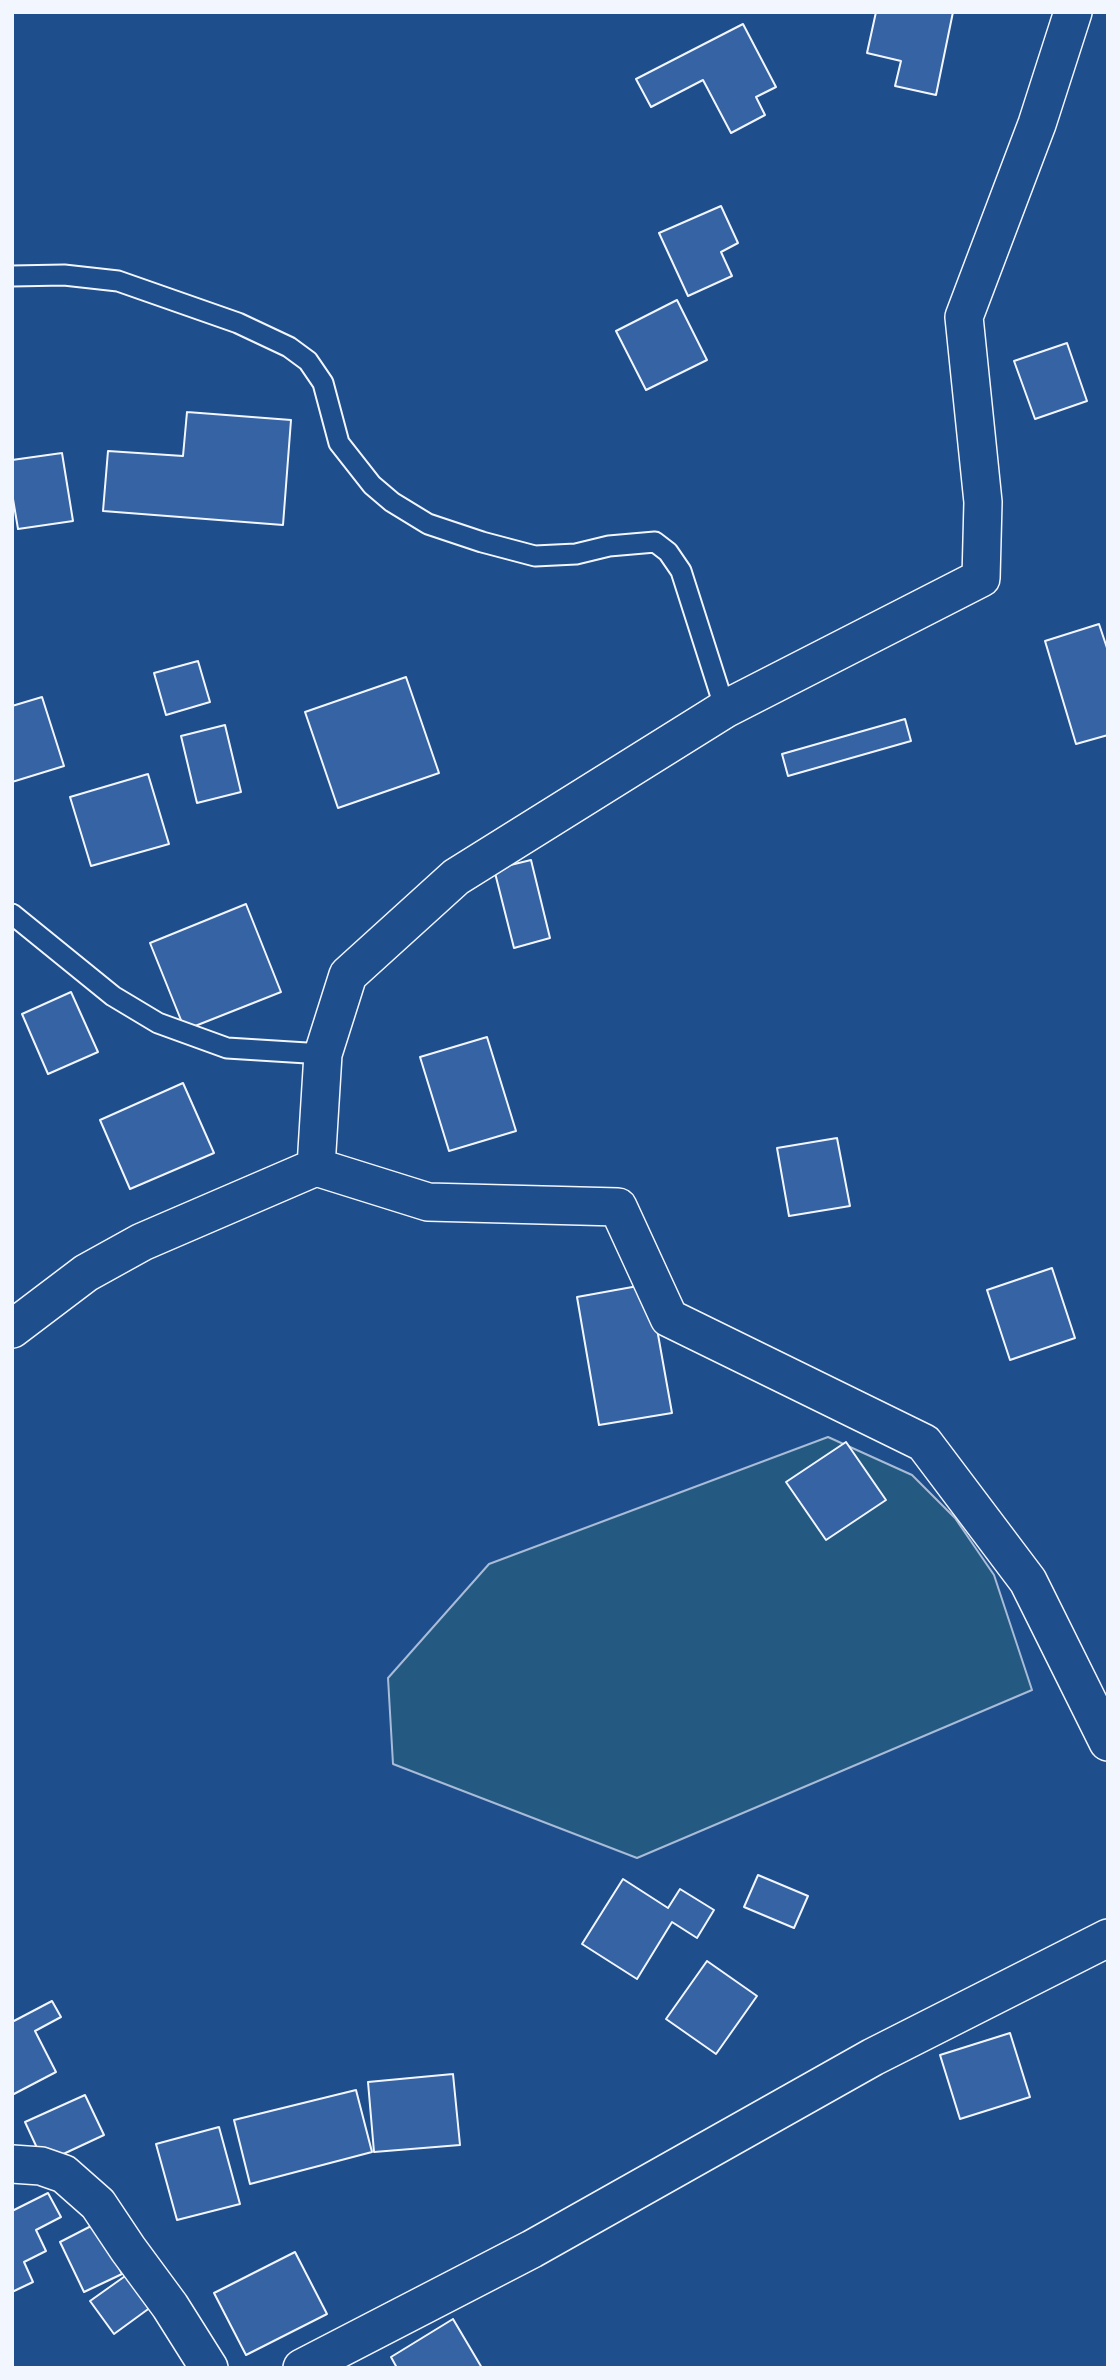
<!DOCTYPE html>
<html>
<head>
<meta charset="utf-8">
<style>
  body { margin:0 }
  #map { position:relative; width:1120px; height:2380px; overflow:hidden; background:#1f4e8c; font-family:"Alegreya Sans",sans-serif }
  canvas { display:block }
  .frame { position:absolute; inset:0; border:14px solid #f2f6ff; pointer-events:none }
</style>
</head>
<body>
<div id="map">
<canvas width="1120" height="2380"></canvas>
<div class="frame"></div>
</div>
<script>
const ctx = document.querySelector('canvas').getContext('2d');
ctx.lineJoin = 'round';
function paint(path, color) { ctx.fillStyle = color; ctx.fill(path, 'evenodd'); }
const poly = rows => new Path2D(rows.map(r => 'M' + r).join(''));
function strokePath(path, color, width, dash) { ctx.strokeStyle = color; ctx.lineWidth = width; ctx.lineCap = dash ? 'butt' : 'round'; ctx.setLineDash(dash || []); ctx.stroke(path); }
const green = poly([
  [828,1437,912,1475,955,1518,994,1575,1032,1690,637,1858,393,1764,388,1678,489,1564,828,1437]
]);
paint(green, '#245a82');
strokePath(green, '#a8bbd7', 2);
const building = poly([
  [876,12,953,12,936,95,895,86,901,61,867,53,876,12],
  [743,24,776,87,756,97,765,115,731,133,703,80,651,107,636,79,743,24],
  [721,206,738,243,721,252,732,276,688,296,659,233,721,206],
  [677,300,707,360,646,390,616,331,677,300],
  [1067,343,1087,401,1035,419,1014,361,1067,343],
  [187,412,291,420,283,525,103,511,108,451,183,456,187,412],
  [62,453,73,521,18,529,12,493,12,460,62,453],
  [1099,624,1108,651,1108,735,1076,744,1045,641,1099,624],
  [198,661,210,702,166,715,154,673,198,661],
  [406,677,439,773,338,808,305,712,406,677],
  [42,697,64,766,12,782,12,706,42,697],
  [905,719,911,741,788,776,782,754,905,719],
  [225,725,241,792,197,803,181,736,225,725],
  [148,774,169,844,91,866,70,797,148,774],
  [531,860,550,938,514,948,494,869,531,860],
  [246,904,281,992,185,1030,150,943,246,904],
  [71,992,98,1052,48,1074,22,1014,71,992],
  [487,1037,516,1131,449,1151,420,1057,487,1037],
  [183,1083,214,1153,130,1189,100,1120,183,1083],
  [837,1138,850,1206,789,1216,777,1148,837,1138],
  [1052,1268,1075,1338,1010,1360,987,1290,1052,1268],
  [649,1284,672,1413,599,1425,577,1297,649,1284],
  [846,1442,886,1500,826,1540,786,1482,846,1442],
  [758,1875,808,1896,794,1928,744,1907,758,1875],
  [623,1879,668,1908,680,1889,714,1910,697,1938,672,1922,637,1979,582,1944,623,1879],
  [707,1961,757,1996,716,2054,666,2019,707,1961],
  [52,2001,61,2017,35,2031,56,2072,12,2095,12,2022,52,2001],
  [1010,2033,1030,2097,960,2119,940,2055,1010,2033],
  [453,2074,460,2145,374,2152,368,2082,453,2074],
  [356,2090,372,2152,250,2184,234,2120,356,2090],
  [85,2095,104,2135,44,2163,25,2122,85,2095],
  [219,2127,240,2204,177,2220,156,2144,219,2127],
  [48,2193,61,2217,36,2230,46,2251,24,2262,33,2282,12,2292,12,2211,48,2193],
  [97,2223,122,2274,84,2292,60,2242,97,2223],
  [295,2252,327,2314,246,2355,214,2293,295,2252],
  [128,2274,151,2307,114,2334,90,2301,128,2274],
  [453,2319,482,2368,397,2368,391,2357,453,2319]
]);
paint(building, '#3563a3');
strokePath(building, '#f2f6ff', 2);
const service = poly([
  [12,276,64,275,118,281,238,323,289,347,308,361,323,383,339,443,372,485,392,502,428,524,482,542,535,556,576,554,609,546,655,542,668,552,681,571,725,709],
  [12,914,113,996,158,1023,227,1048,323,1054]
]);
const minor = poly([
  [1073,12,1037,124,964,317,983,502,981,578,725,709,456,877,348,975,323,1054,316,1167,428,1202,618,1207,669,1318,924,1443,1028,1581,1108,1742],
  [12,1329,86,1273,142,1242,316,1167],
  [12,2164,41,2166,64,2174,98,2204,128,2249,170,2306,209,2368],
  [302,2368,532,2249,873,2057,1108,1938]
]);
strokePath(service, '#f2f6ff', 23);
strokePath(minor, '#f2f6ff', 40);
strokePath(service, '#1f4e8c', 19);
strokePath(minor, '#1f4e8c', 37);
</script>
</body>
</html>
